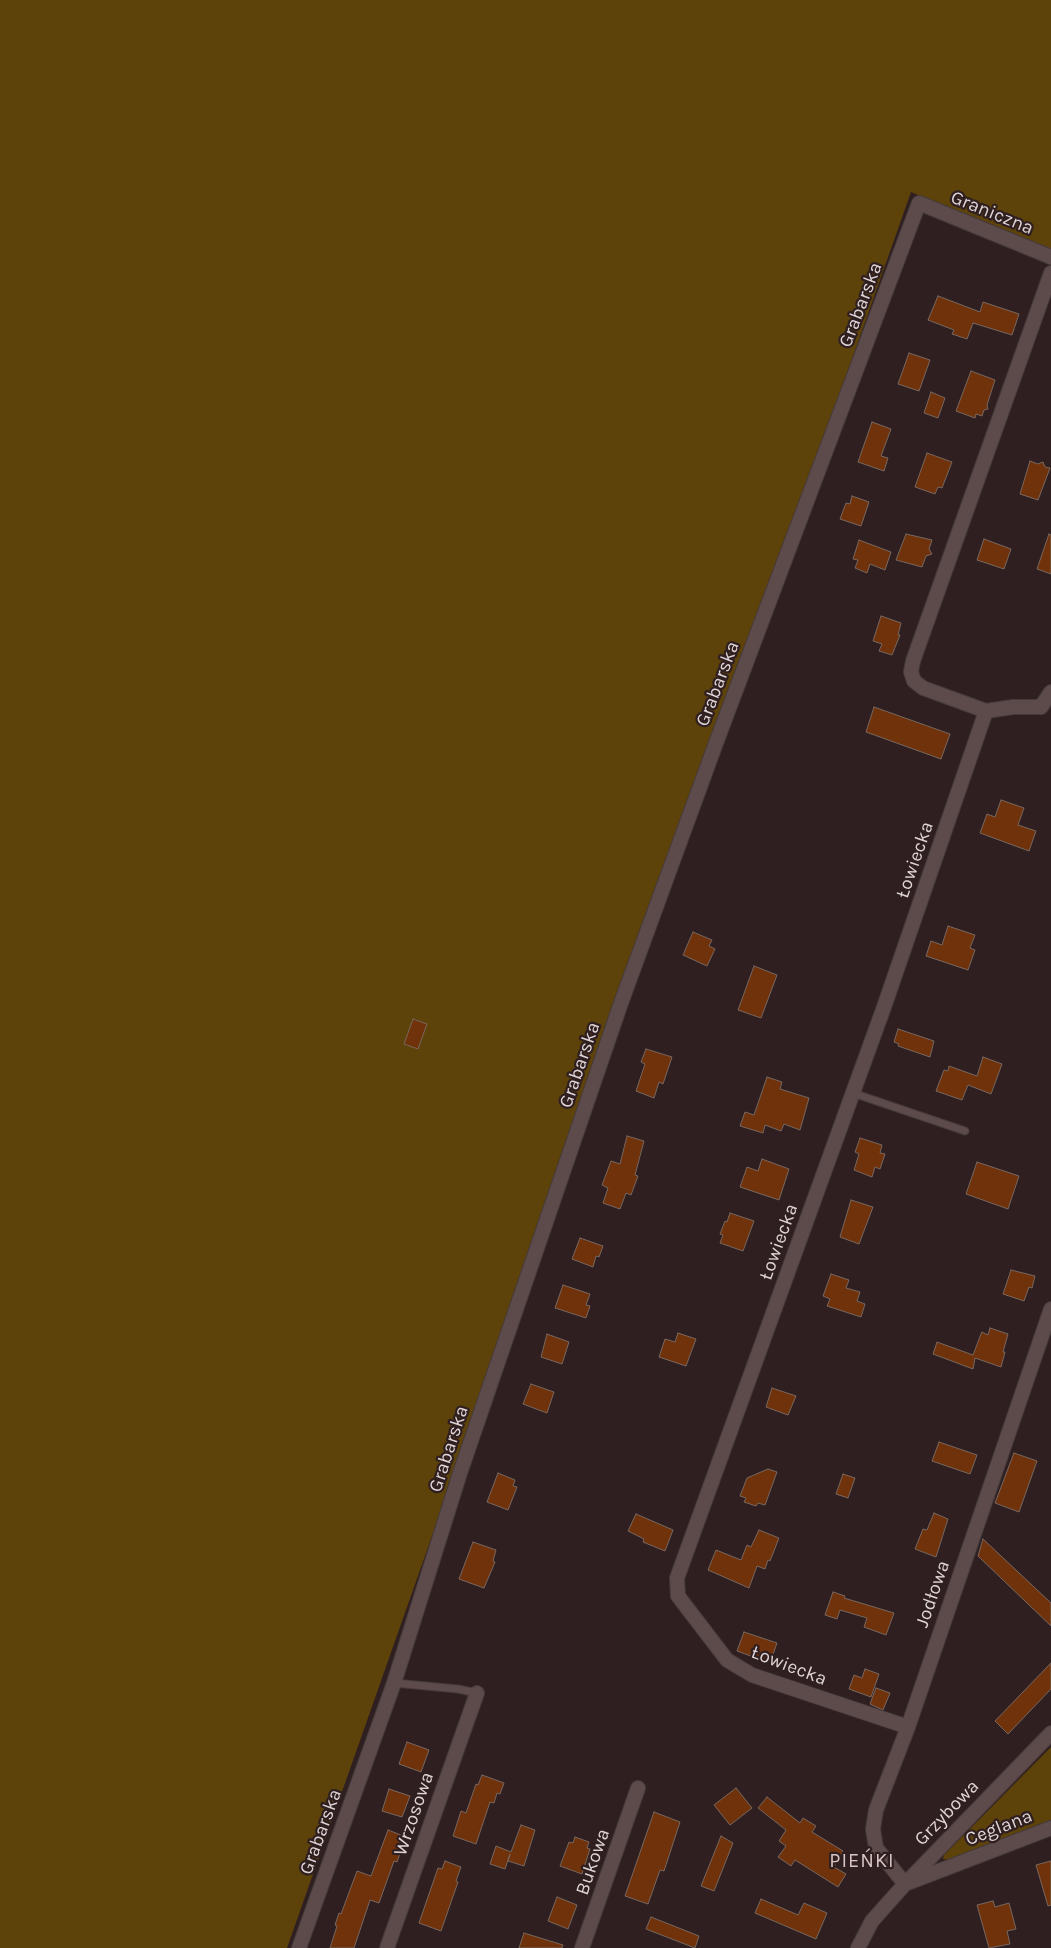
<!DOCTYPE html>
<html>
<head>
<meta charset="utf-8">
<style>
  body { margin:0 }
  canvas { display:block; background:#2f1f20 }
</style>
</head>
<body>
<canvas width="1051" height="1948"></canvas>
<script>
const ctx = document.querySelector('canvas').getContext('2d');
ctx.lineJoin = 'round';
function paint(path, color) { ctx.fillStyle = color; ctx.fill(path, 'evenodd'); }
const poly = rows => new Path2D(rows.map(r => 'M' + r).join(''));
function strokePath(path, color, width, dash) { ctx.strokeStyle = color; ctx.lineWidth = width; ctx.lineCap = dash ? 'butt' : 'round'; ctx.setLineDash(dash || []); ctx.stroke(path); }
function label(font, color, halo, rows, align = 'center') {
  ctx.font = font + ' Karla,sans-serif'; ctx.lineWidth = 4.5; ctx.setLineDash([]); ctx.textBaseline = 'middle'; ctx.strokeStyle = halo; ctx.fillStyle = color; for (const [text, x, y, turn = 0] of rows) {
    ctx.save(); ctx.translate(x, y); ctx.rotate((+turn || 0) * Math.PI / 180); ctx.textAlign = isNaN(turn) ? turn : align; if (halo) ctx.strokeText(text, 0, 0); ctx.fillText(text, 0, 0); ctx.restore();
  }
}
paint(poly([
  [0,0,1051,0,1051,253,911,192,820,450,614,1019,287,1948,0,1948],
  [1051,1747,1051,1822,949,1860,943,1859,944,1855]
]), '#5d420a');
const building = poly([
  [938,296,980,312,983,302,1019,314,1012,335,973,323,967,339,952,334,954,330,928,320,938,296],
  [909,353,930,360,919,391,898,384,909,353],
  [971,371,995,380,987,405,988,409,984,410,982,416,976,414,975,418,956,411,971,371],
  [931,392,945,398,938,418,924,413,931,392],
  [872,422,891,429,881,456,888,458,884,471,858,462,872,422],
  [927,453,952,462,942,488,938,487,935,494,915,487,927,453],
  [1030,461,1038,464,1043,462,1045,467,1050,468,1038,500,1020,494,1030,461],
  [852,496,869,502,861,526,840,519,846,503,850,504,852,496],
  [906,534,932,540,929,549,932,554,926,556,922,567,896,560,906,534],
  [1049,534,1051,535,1051,574,1037,569,1049,534],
  [984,539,1011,549,1004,569,977,560,984,539],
  [859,540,891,552,885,570,870,564,867,573,855,568,858,560,853,559,859,540],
  [881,616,901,623,898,635,900,635,892,655,879,651,882,644,873,641,881,616],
  [874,707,950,734,941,759,866,732,874,707],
  [1001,800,1024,808,1018,825,1036,831,1029,851,980,833,987,814,995,817,1001,800],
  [948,926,975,935,970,948,975,950,968,970,926,956,931,941,942,945,948,926],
  [693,932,712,940,709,946,715,949,707,966,683,955,693,932],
  [754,966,777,975,761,1018,738,1010,754,966],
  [413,1019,427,1024,418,1049,404,1044,413,1019],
  [898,1029,934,1041,930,1057,898,1046,899,1044,894,1042,898,1029],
  [646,1049,672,1057,663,1084,659,1082,654,1098,636,1091,645,1064,641,1062,646,1049],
  [983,1057,1002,1064,991,1094,968,1085,962,1100,936,1091,944,1070,948,1071,949,1066,977,1076,983,1057],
  [767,1077,782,1082,780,1089,809,1098,800,1130,784,1124,781,1131,765,1125,763,1133,740,1126,745,1112,754,1115,767,1077],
  [627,1136,644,1141,635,1175,638,1176,631,1195,626,1193,620,1209,603,1203,608,1188,602,1185,611,1161,620,1164,627,1136],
  [860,1138,882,1145,880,1153,885,1154,880,1169,875,1167,872,1177,854,1170,859,1154,855,1152,860,1138],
  [762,1159,789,1169,779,1200,740,1187,747,1167,758,1171,762,1159],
  [977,1162,1019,1176,1008,1209,966,1194,977,1162],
  [851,1200,873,1207,859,1244,840,1237,851,1200],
  [730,1213,754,1221,743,1251,720,1243,723,1235,720,1234,725,1221,727,1222,730,1213],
  [580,1238,603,1246,599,1257,596,1256,593,1267,572,1259,580,1238],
  [1011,1270,1035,1276,1032,1288,1029,1287,1024,1301,1003,1294,1011,1270],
  [831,1274,849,1280,846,1288,860,1292,857,1301,865,1304,861,1317,827,1306,830,1299,823,1296,831,1274],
  [563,1285,590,1294,586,1305,590,1306,586,1318,555,1308,563,1285],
  [990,1328,1008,1334,1003,1352,1005,1352,1001,1367,975,1358,973,1369,933,1354,937,1342,973,1355,981,1334,982,1332,988,1335,990,1328],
  [678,1333,696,1339,686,1366,659,1357,665,1339,675,1342,678,1333],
  [547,1334,569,1342,562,1364,541,1357,547,1334],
  [531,1384,554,1392,547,1413,523,1404,531,1384],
  [772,1388,796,1396,788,1415,766,1407,772,1388],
  [939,1442,977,1455,970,1474,932,1461,939,1442],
  [1014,1453,1037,1461,1019,1512,995,1503,1014,1453],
  [768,1469,777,1472,765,1505,758,1503,756,1506,744,1502,746,1498,740,1496,747,1478,768,1469],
  [498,1473,515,1480,513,1486,517,1487,508,1510,487,1502,498,1473],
  [843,1474,855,1478,848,1498,836,1494,843,1474],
  [934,1513,948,1519,936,1557,915,1549,923,1529,927,1530,934,1513],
  [636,1514,673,1530,665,1551,643,1542,644,1539,628,1531,636,1514],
  [759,1530,779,1538,770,1561,768,1560,765,1569,757,1566,749,1588,708,1570,716,1550,741,1560,747,1545,751,1547,759,1530],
  [983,1539,1051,1603,1051,1626,978,1556,983,1539],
  [473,1542,496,1550,493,1561,495,1562,484,1588,459,1579,473,1542],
  [833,1592,845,1596,844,1598,894,1613,886,1635,864,1627,867,1618,840,1610,837,1619,825,1615,833,1592],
  [744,1632,777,1643,770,1663,737,1651,744,1632],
  [1051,1663,1051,1689,1008,1734,995,1721,1051,1663],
  [865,1669,879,1674,871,1697,849,1689,854,1675,862,1678,865,1669],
  [876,1688,890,1693,883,1710,870,1704,876,1688],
  [407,1742,429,1750,421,1772,399,1764,407,1742],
  [482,1775,504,1783,500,1794,497,1793,494,1803,490,1802,476,1844,453,1836,461,1811,466,1813,476,1784,478,1785,482,1775],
  [736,1788,752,1808,730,1825,714,1805,736,1788],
  [389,1789,410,1796,402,1817,382,1811,389,1789],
  [767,1797,800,1823,803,1818,816,1826,812,1832,843,1851,834,1867,846,1874,838,1887,795,1860,791,1866,778,1857,786,1846,779,1841,786,1830,758,1808,767,1797],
  [654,1812,680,1822,664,1871,660,1870,648,1904,625,1896,654,1812],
  [521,1825,535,1830,524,1866,508,1861,510,1854,505,1869,490,1864,496,1846,511,1852,521,1825],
  [388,1830,406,1837,397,1862,394,1861,379,1903,370,1900,354,1948,330,1948,337,1926,335,1925,339,1913,341,1914,357,1871,371,1876,388,1830],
  [721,1836,733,1843,714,1891,701,1886,721,1836],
  [575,1837,589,1842,587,1848,590,1849,582,1874,560,1866,569,1842,573,1843,575,1837],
  [445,1861,461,1867,456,1881,458,1882,441,1931,419,1923,438,1868,442,1869,445,1861],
  [1051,1861,1051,1905,1048,1906,1036,1865,1051,1861],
  [557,1897,577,1905,568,1929,548,1921,557,1897],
  [761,1899,798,1915,804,1903,827,1913,816,1939,755,1913,761,1899],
  [993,1901,995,1907,1009,1903,1016,1929,1007,1931,1010,1944,989,1948,977,1905,993,1901],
  [651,1917,699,1936,695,1948,646,1929,651,1917],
  [524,1933,563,1945,562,1948,519,1948,524,1933]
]);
paint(building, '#70320b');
strokePath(building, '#77675f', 1);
const lane = poly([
  [853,1093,965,1131],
  [394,1683,458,1689,477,1693]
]);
const street = poly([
  [986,711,923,688,914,681,911,672,913,661,1051,273],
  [1051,1309,908,1727,876,1810,873,1829,876,1848,905,1884,1051,1828],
  [908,1727,752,1675,727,1660,678,1596,677,1578,884,1007,986,711,1013,707,1041,707,1051,692],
  [299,1948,394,1683,460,1473,621,1003,716,743,919,203,1051,257],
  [387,1948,477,1693],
  [582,1948,638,1788],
  [858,1948,872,1921,905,1884,1051,1733]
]);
strokePath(lane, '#463a3b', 9);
strokePath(street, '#463a3b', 16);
strokePath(lane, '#5d4b4c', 7);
strokePath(street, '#5d4b4c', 14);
label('19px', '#dfd4d5', '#2f1f20', [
  ["Graniczna",992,213,22],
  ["Grabarska",861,305,-69],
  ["Grabarska",718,684,-69],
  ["Łowiecka",915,860,-71],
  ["Grabarska",580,1065,-71],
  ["Łowiecka",779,1242,-70],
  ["Grabarska",449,1449,-72],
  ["Jodłowa",933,1594,-71],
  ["Łowiecka",789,1666,21],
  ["Grzybowa",947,1813,-46],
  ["Wrzosowa",414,1814,-71],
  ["Ceglana",999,1828,-21],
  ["Grabarska",321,1832,-70],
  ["Bukowa",593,1862,-71]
]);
ctx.letterSpacing = '1px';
label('20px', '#d9c4c5', '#2f1f20', [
  ["PIEŃKI",862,1861]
]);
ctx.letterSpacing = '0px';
</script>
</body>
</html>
